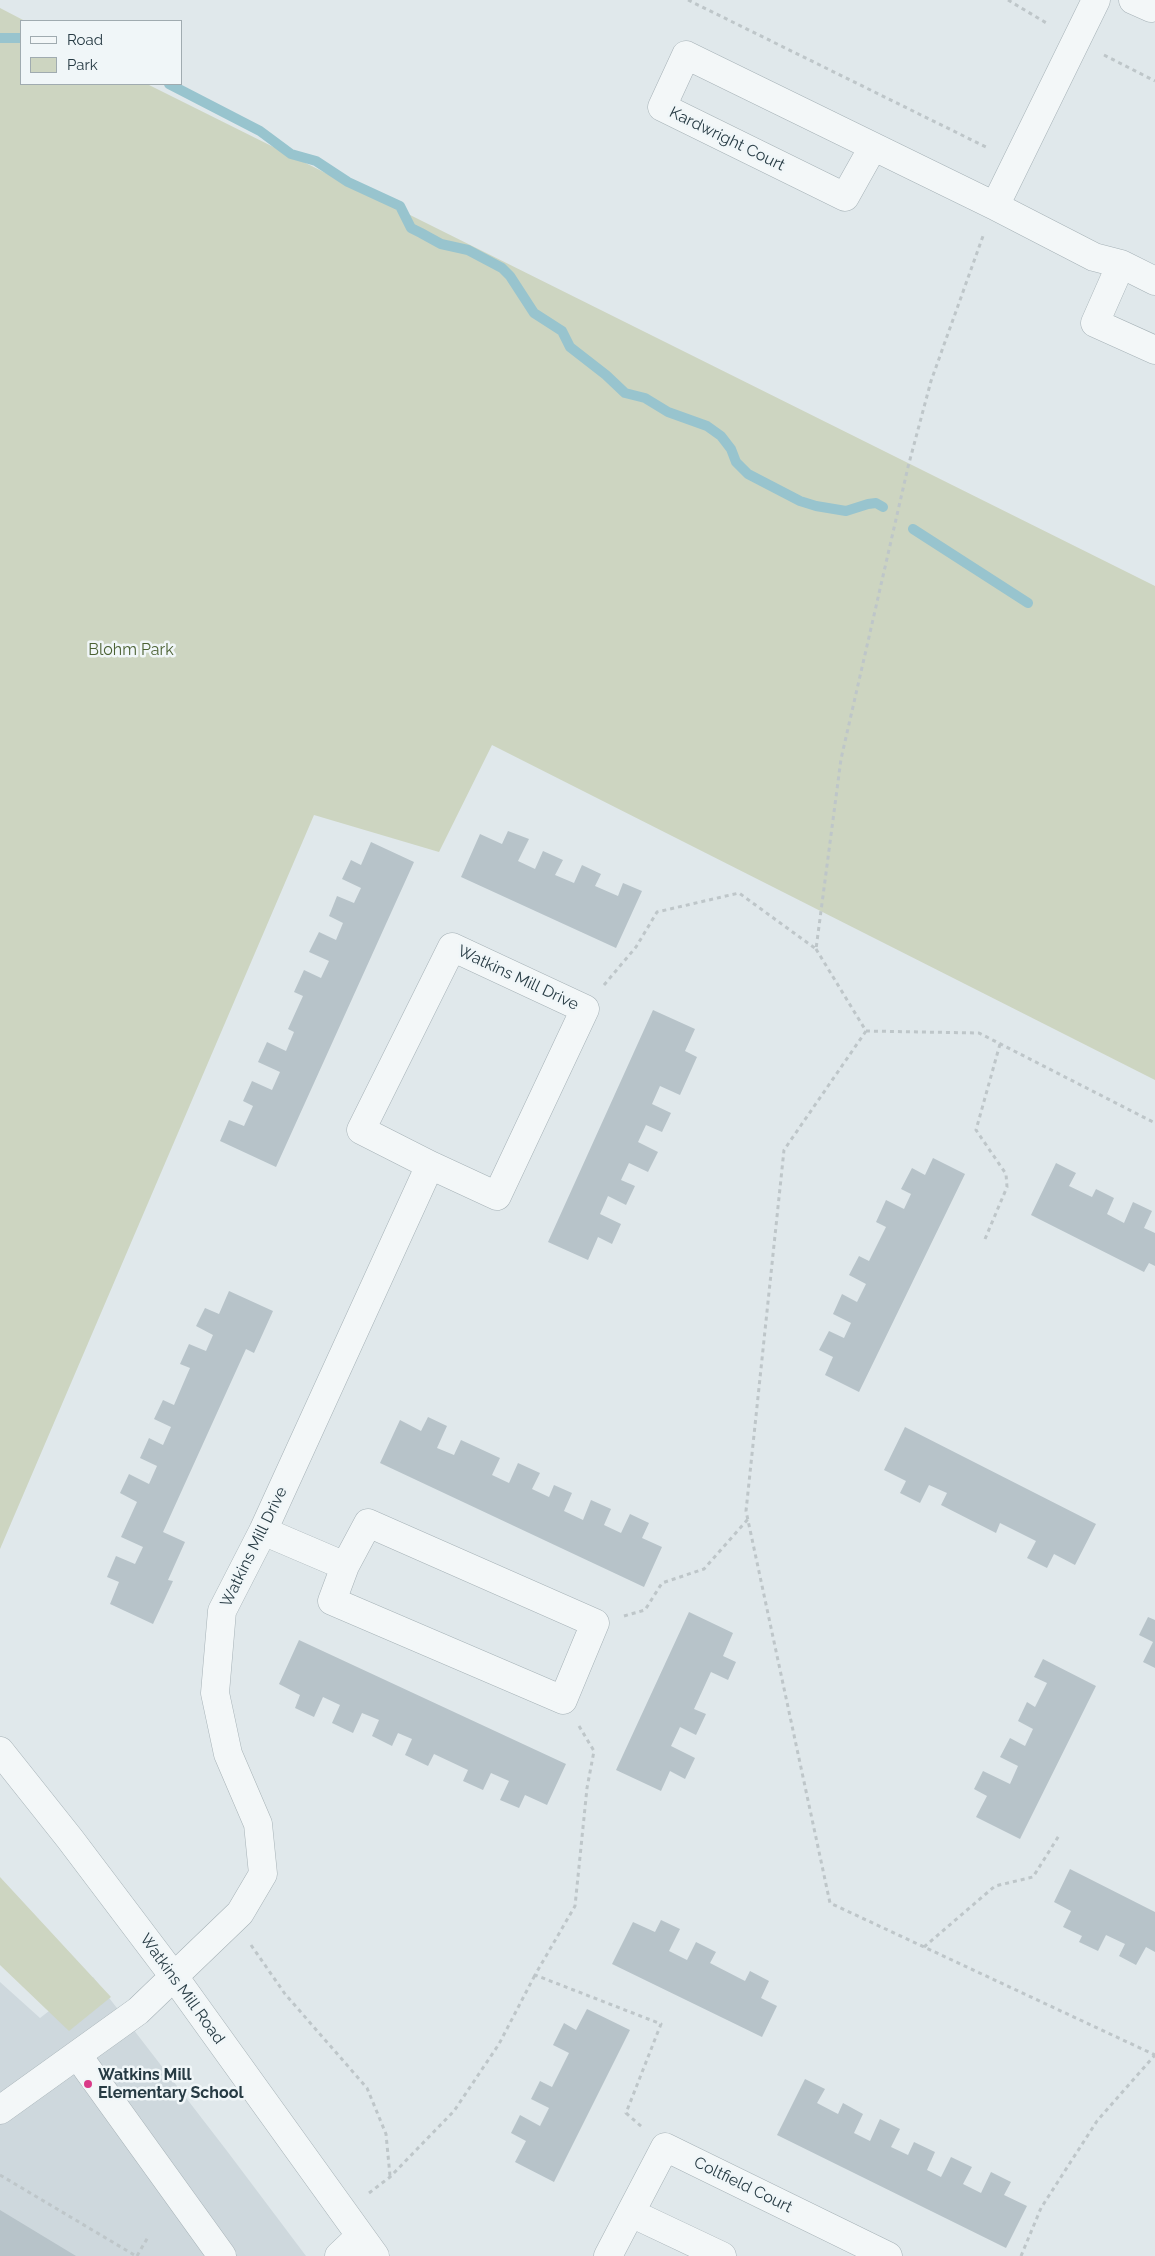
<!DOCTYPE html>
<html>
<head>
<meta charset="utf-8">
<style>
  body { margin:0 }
  #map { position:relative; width:1155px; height:2256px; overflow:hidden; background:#e0e8eb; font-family:Raleway,sans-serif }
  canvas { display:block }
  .legend { position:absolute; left:20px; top:20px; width:162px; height:65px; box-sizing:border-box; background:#f0f6f8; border:1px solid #a0abb0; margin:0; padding:6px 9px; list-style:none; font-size:15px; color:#273b44 }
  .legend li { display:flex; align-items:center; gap:10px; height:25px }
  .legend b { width:25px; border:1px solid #a0abb0 }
</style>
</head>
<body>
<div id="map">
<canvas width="1155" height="2256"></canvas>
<ul class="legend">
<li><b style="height:6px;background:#f3f7f8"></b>Road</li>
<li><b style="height:14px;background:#cdd5c1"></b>Park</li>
</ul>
</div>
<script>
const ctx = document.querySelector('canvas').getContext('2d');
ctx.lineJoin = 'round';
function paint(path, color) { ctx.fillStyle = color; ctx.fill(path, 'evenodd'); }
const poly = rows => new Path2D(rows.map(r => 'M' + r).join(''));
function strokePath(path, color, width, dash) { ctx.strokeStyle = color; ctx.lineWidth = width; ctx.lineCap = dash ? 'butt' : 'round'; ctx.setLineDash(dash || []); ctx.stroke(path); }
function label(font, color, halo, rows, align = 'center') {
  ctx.font = font + ' Raleway,sans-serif'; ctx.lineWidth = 5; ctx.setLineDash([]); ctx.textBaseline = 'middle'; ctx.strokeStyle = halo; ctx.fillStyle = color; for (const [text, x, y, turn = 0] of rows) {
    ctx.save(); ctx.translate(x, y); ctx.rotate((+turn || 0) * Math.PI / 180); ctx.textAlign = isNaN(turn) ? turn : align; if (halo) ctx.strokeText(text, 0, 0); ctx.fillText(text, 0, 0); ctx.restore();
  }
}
paint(poly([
  [93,1977,227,2151,306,2256,0,2256,0,1982,40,2018]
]), '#ced8dd');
paint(poly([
  [0,8,25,21,21,21,21,84,147,84,1155,586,1155,1080,492,745,439,852,314,815,0,1549],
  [0,1877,111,1997,69,2031,0,1965]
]), '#cdd5c1');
strokePath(poly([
  [0,38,21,38],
  [169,84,260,131,291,154,316,161,348,182,400,206,411,228,421,233,441,244,468,250,502,268,510,276,534,313,562,331,570,347,606,375,625,393,645,398,668,412,707,426,721,436,731,449,736,462,748,474,800,501,816,506,846,511,868,504,876,503,883,507],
  [913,529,1028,603]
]), '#98c4ce', 10);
paint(poly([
  [508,831,529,839,518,861,535,869,543,851,563,860,555,875,574,883,582,865,601,874,595,886,618,896,623,883,642,891,616,948,461,877,480,834,502,844],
  [371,842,414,862,276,1167,220,1141,229,1120,244,1126,253,1106,243,1101,252,1081,272,1090,280,1072,258,1062,267,1042,286,1051,294,1032,288,1029,303,996,294,992,304,970,321,978,329,961,309,952,319,932,336,940,343,923,329,916,337,896,354,903,361,888,342,879,351,860,361,865],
  [653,1010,695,1029,685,1051,697,1057,680,1095,660,1086,652,1104,671,1113,662,1132,646,1125,638,1142,658,1152,648,1172,629,1163,621,1180,635,1186,626,1205,608,1196,600,1214,621,1224,612,1244,598,1237,588,1260,548,1242],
  [933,1158,965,1174,859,1392,825,1375,833,1357,819,1350,829,1331,844,1338,851,1323,833,1314,842,1294,857,1302,866,1284,849,1275,859,1256,869,1261,886,1227,876,1222,886,1200,904,1209,911,1194,901,1189,912,1168,925,1175],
  [1056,1163,1076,1173,1069,1186,1092,1197,1096,1189,1114,1198,1107,1214,1124,1223,1133,1202,1152,1211,1144,1228,1155,1233,1155,1266,1149,1263,1144,1272,1031,1215],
  [229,1291,273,1311,254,1353,246,1349,163,1532,185,1542,168,1580,173,1581,153,1624,110,1604,119,1582,107,1577,116,1556,135,1564,143,1547,121,1537,137,1502,120,1493,129,1474,149,1484,157,1466,140,1458,149,1438,163,1445,171,1427,154,1419,163,1400,174,1405,190,1368,180,1364,189,1344,206,1351,213,1335,196,1326,205,1308,219,1314],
  [428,1417,447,1426,437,1448,454,1455,461,1440,500,1458,492,1475,509,1483,518,1463,540,1473,532,1489,549,1497,554,1485,572,1493,564,1511,583,1520,591,1500,611,1509,604,1525,621,1533,630,1514,649,1523,642,1538,662,1547,644,1587,380,1463,400,1420,421,1431],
  [905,1427,1096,1524,1075,1565,1054,1554,1047,1568,1027,1558,1036,1541,1000,1523,996,1533,941,1505,947,1493,929,1485,920,1503,900,1493,906,1481,884,1470],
  [689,1612,733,1633,723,1656,736,1662,728,1680,711,1672,694,1709,706,1714,696,1735,680,1727,671,1746,695,1758,685,1779,670,1771,661,1791,616,1770],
  [1148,1617,1155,1620,1155,1668,1143,1662,1153,1642,1139,1635],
  [299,1640,566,1764,547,1805,525,1795,519,1808,500,1800,509,1781,491,1773,483,1790,463,1781,468,1770,434,1754,428,1766,405,1755,412,1739,398,1733,392,1746,372,1736,379,1720,362,1713,353,1733,332,1723,340,1705,323,1697,314,1717,295,1708,300,1695,279,1684],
  [1043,1659,1096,1686,1020,1839,976,1817,987,1796,974,1789,983,1771,1010,1784,1018,1766,1000,1757,1010,1738,1025,1746,1033,1729,1018,1721,1027,1702,1035,1707,1047,1683,1034,1677],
  [1070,1869,1155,1912,1155,1952,1146,1947,1136,1965,1119,1956,1125,1944,1106,1935,1098,1951,1079,1942,1082,1936,1063,1927,1071,1911,1054,1902],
  [661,1920,680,1929,669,1951,687,1960,696,1942,716,1952,710,1963,745,1981,750,1971,769,1981,761,1998,777,2006,762,2037,612,1964,633,1922,655,1932],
  [587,2009,630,2030,554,2182,515,2162,526,2141,511,2133,520,2115,540,2126,549,2108,531,2099,540,2081,552,2087,569,2053,553,2045,564,2023,576,2030],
  [805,2079,825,2089,817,2103,838,2114,843,2103,863,2114,854,2133,870,2141,880,2119,900,2129,891,2147,908,2155,914,2142,935,2152,927,2170,941,2177,951,2157,972,2167,963,2184,981,2193,991,2172,1011,2182,1004,2195,1027,2206,1006,2248,777,2135],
  [0,2210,76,2256,0,2256]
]), '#b7c3c9');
const minor = poly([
  [1133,0,1151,8,1155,0],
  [873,147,845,197,662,107,686,55,995,206,1094,257,1121,264,1155,281],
  [995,206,1096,0],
  [1121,264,1095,323,1155,350],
  [263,1531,345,1566,332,1601,563,1700,595,1623,368,1523,345,1566],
  [0,1751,70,1839,175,1978,375,2256],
  [78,2056,222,2256],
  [0,2110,138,2011,240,1913,263,1874,258,1824,228,1754,215,1693,222,1611,263,1531,430,1165,361,1130,452,947,585,1009,497,1196,430,1165],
  [631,2213,722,2256],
  [339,2256,360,2236],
  [608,2256,665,2147,888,2256]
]);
strokePath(minor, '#a5b1b6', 29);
strokePath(poly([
  [688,0,988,148],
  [1008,0,1048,24],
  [1104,55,1155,81],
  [816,949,866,1031,979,1033,1155,1123],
  [604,985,636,947,657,912,739,893,816,949,841,759,908,467,931,381,983,236],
  [866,1031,784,1150,746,1511,830,1903,1155,2055],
  [985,1239,1007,1187,1006,1174,976,1130,1000,1044],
  [624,1616,645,1610,662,1583,704,1569,748,1519],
  [579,1726,594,1751,587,1788,575,1906,535,1975,661,2024,626,2113,642,2127],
  [251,1945,285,1994,367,2088,386,2134,390,2176],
  [924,1947,995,1886,1033,1877,1060,1834],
  [0,2175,136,2256],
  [369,2193,390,2177,454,2111,499,2044,535,1975],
  [137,2256,148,2237],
  [1021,2256,1041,2208,1097,2121,1155,2055]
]), '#bec6c9', 3, [4, 4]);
strokePath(minor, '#f3f7f8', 28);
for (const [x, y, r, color] of [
  [88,2084,5,"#da3a88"]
]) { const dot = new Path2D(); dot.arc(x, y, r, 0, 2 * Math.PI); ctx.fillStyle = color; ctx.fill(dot); strokePath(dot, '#f0f6f8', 2); }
label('16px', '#273b44', '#f0f6f8', [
  ["Kardwright Court",727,139,26],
  ["Watkins Mill Drive",518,978,25],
  ["Watkins Mill Drive",254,1547,-64],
  ["Watkins Mill Road",182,1989,54],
  ["Coltfield Court",743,2185,26]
]);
label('16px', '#4b6133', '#f0f6f8', [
  ["Blohm Park",131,650]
]);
label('bold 16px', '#273b44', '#f0f6f8', [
  ["Watkins Mill",98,2075],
  ["Elementary School",98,2093]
], 'left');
</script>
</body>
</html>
